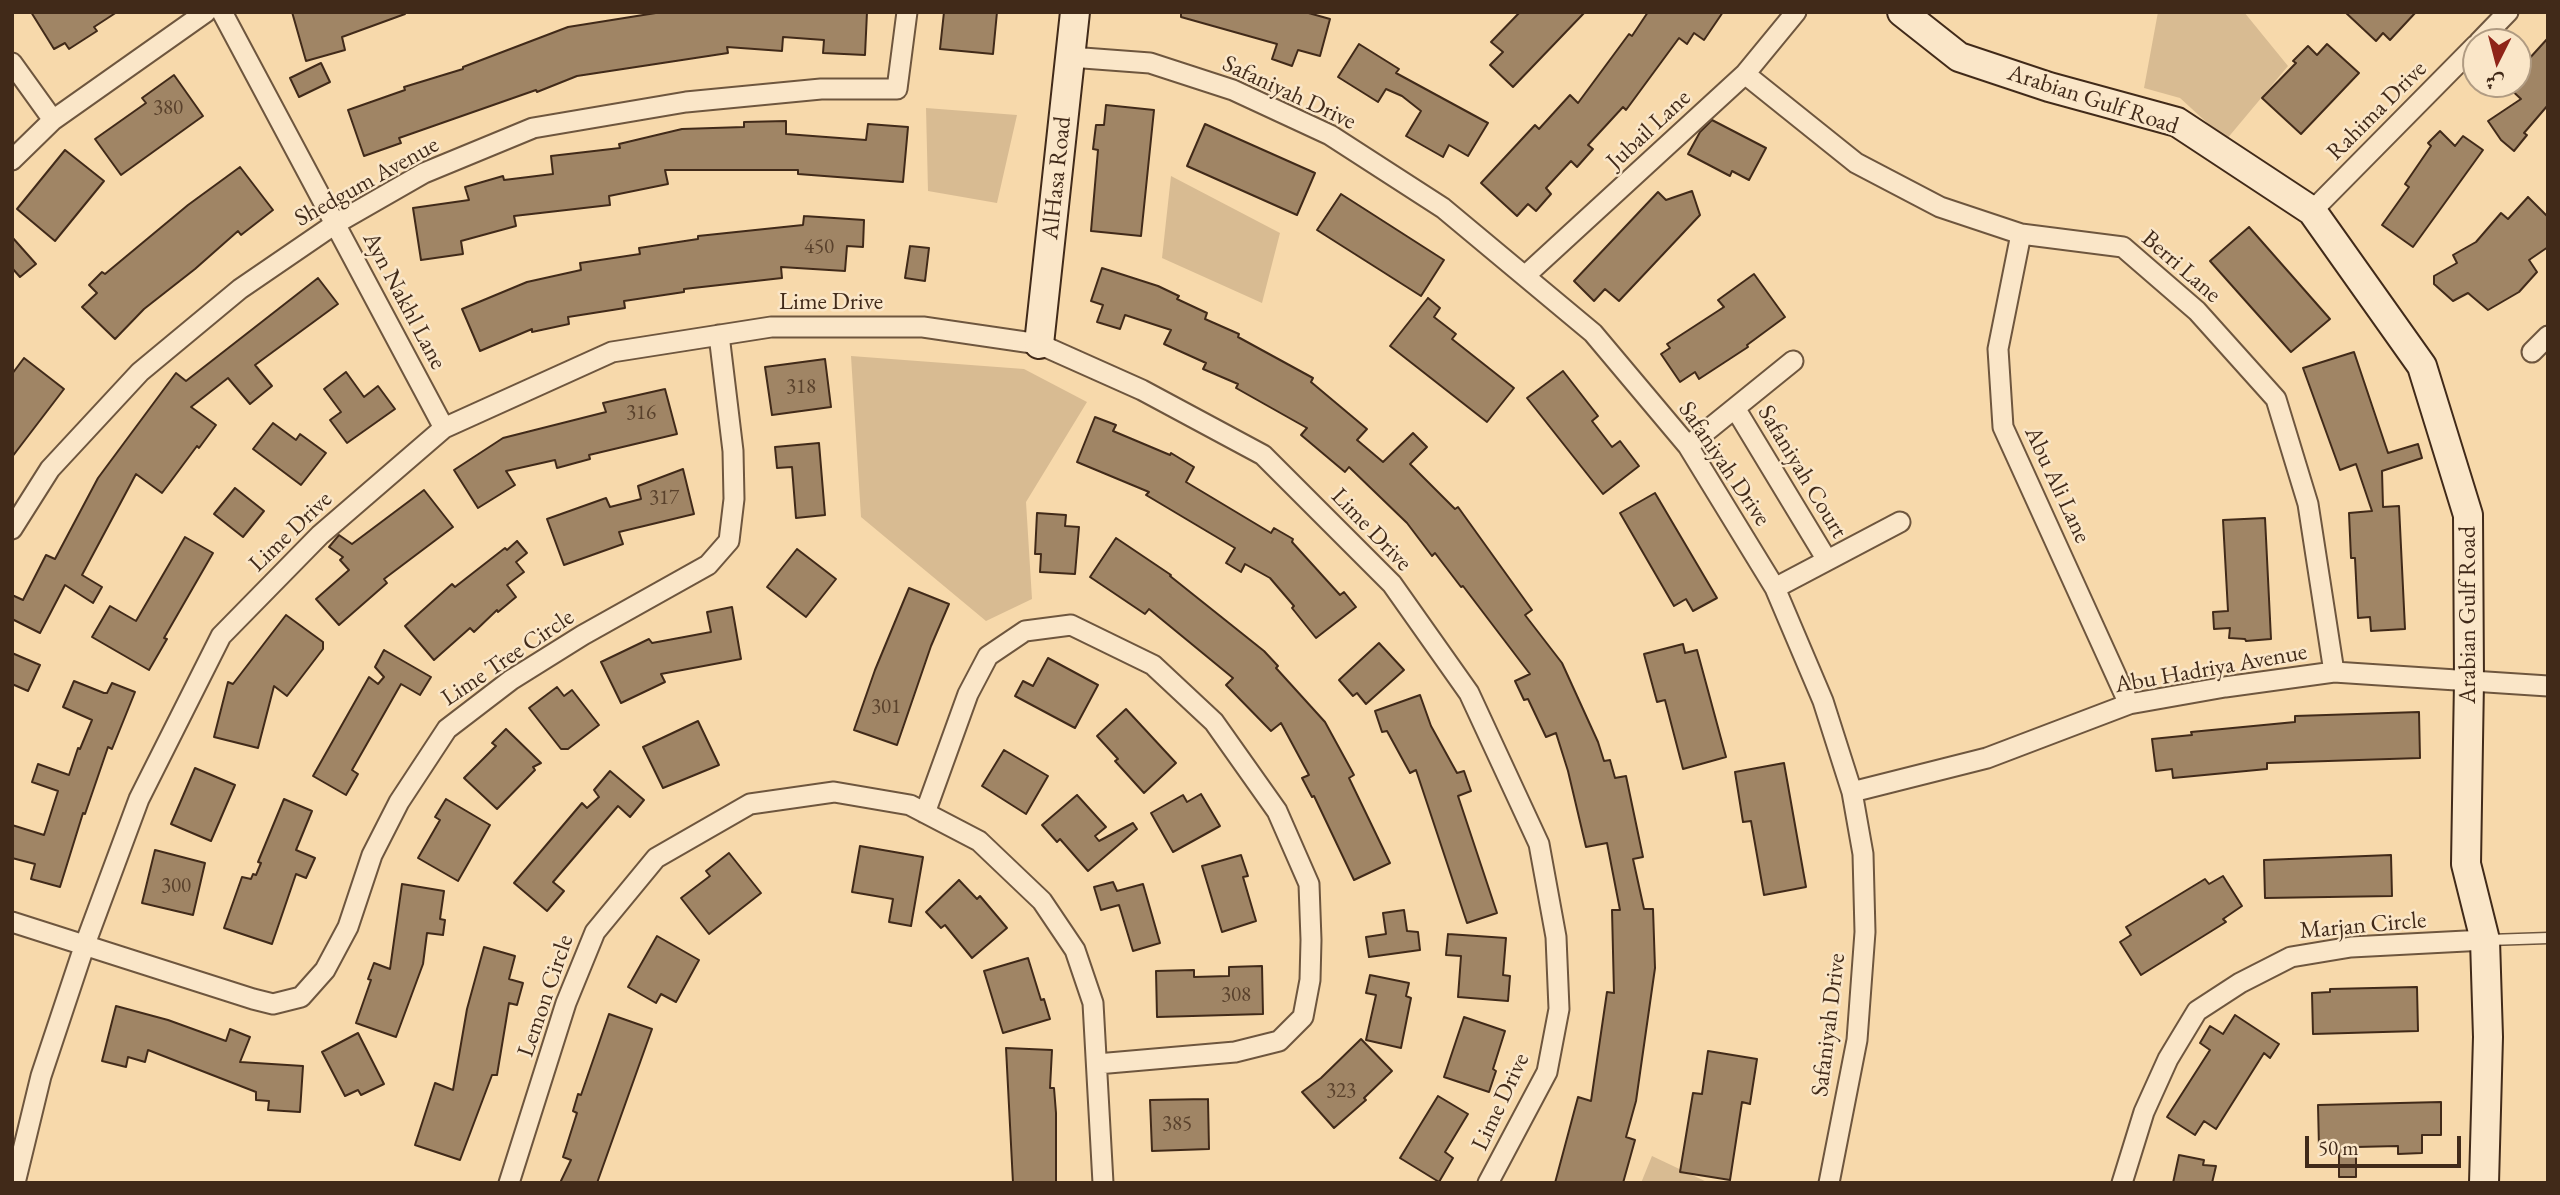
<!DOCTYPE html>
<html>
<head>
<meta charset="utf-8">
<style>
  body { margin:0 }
  #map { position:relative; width:2560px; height:1195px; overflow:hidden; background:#f7d9ab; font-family:"EB Garamond",Amiri,serif }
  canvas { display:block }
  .frame { position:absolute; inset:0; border:14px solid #412a19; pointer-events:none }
  .north { position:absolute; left:2462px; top:28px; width:70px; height:70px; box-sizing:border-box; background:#fae6c8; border:2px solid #b09b82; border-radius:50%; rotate:186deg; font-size:19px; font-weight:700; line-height:28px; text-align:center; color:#412a19 }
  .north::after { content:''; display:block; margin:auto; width:24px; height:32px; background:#8f2418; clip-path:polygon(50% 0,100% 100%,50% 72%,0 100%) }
  .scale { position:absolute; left:2305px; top:1136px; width:156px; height:32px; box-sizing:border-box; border:4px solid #412a19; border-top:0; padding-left:9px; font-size:21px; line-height:24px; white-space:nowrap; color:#412a19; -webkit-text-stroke:5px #fae6c8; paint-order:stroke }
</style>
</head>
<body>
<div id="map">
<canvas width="2560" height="1195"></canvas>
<div class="frame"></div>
<div class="north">ش</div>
<div class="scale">50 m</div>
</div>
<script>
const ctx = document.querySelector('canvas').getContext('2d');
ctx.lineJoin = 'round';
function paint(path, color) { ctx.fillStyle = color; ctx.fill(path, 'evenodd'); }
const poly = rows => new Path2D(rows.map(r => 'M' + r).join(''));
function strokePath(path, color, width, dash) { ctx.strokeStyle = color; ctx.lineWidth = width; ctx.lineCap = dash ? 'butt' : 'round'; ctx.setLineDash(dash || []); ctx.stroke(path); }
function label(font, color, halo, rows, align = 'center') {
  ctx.font = font + ' "EB Garamond",serif'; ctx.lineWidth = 5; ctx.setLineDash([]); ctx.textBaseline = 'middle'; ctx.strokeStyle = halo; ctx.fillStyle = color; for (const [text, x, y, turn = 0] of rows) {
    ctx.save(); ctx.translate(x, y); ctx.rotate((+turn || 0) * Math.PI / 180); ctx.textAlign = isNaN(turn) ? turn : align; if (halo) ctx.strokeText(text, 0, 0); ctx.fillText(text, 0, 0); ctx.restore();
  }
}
paint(poly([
  [2158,12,2244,12,2288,66,2226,140,2180,98,2144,88],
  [926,108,1017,115,997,203,928,191],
  [1171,176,1280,233,1262,303,1162,258],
  [851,356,1024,369,1087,402,1026,502,1032,599,986,621,861,517],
  [1652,1156,1709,1183,1641,1183]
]), '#d8bb92');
const building = poly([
  [31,12,117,12,94,27,97,31,69,49,65,43,54,49,31,12],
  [292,12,405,12,405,14,342,37,345,50,306,61,292,12],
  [662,12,867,12,865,55,823,53,824,40,783,37,782,51,727,47,728,53,577,76,537,92,536,90,399,138,401,143,364,156,348,110,405,90,404,87,463,69,463,67,568,27,662,12],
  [944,12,997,12,993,54,940,49,944,12],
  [1181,12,1305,12,1330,19,1320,56,1298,50,1292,66,1272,59,1277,44,1181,17,1181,12],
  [1520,12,1585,12,1513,87,1490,65,1503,52,1491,42,1520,12],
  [1648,12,1723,12,1704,40,1694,33,1687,44,1679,38,1626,110,1623,107,1588,145,1593,149,1577,167,1571,161,1546,188,1551,194,1536,211,1528,204,1517,216,1481,183,1535,125,1539,129,1570,95,1578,103,1629,34,1632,36,1648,12],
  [2345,12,2416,12,2390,40,2383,33,2376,41,2345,12],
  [2548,38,2548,105,2524,133,2527,135,2514,151,2501,140,2488,121,2521,99,2505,84,2518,84,2518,71,2548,38],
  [1359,44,1399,69,1396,73,1488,123,1468,156,1449,145,1443,157,1406,136,1421,111,1402,96,1386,89,1378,102,1338,77,1359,44],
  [2327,44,2359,73,2301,134,2262,98,2296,63,2293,61,2308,46,2317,55,2327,44],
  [321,63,330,82,299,97,290,78,321,63],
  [174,75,203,116,121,175,95,139,146,103,142,98,174,75],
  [1106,105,1154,110,1141,236,1091,231,1098,150,1093,149,1096,125,1104,125,1106,105],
  [1712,120,1766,148,1749,180,1732,171,1730,176,1688,154,1700,132,1712,120],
  [786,121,786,134,866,140,868,124,908,127,903,182,798,174,798,170,665,170,668,184,609,196,610,205,514,216,516,226,461,241,463,254,421,260,413,208,469,200,465,187,503,176,504,180,553,174,551,156,620,148,619,144,682,129,744,127,744,122,786,121],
  [1205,124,1315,173,1297,215,1187,166,1205,124],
  [2440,131,2455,146,2463,136,2483,150,2413,247,2382,225,2409,187,2405,184,2431,146,2428,143,2440,131],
  [65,150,104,181,55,241,17,209,65,150],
  [240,167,273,210,241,235,238,231,195,269,144,309,115,339,82,307,97,293,89,285,102,272,105,274,188,205,240,167],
  [1692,191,1700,215,1619,301,1605,289,1594,301,1574,281,1658,192,1666,200,1692,191],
  [1341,194,1444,260,1421,296,1317,230,1341,194],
  [2528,197,2548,217,2548,247,2529,260,2537,272,2519,292,2488,310,2468,293,2453,301,2434,284,2434,276,2457,263,2453,255,2476,242,2501,213,2508,219,2528,197],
  [804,216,864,220,863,247,847,246,845,271,781,267,782,278,684,289,684,292,624,301,625,308,568,317,569,324,532,332,532,329,480,351,462,309,527,282,581,270,580,263,640,254,639,248,698,239,698,236,803,225,804,216],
  [2249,227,2330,319,2291,352,2210,261,2249,227],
  [12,237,36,264,20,277,12,268,12,237],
  [910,246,929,248,925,281,905,278,910,246],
  [1102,268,1158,286,1179,296,1177,299,1207,313,1205,319,1239,334,1238,337,1313,378,1311,382,1367,429,1357,440,1383,462,1413,433,1427,447,1410,464,1455,509,1458,507,1532,610,1525,615,1562,663,1598,742,1604,761,1610,760,1615,778,1626,776,1643,857,1633,859,1644,909,1653,909,1655,968,1636,1101,1626,1137,1635,1140,1623,1183,1555,1183,1578,1097,1591,1101,1607,992,1614,993,1612,910,1620,910,1607,843,1586,847,1568,771,1556,733,1546,737,1528,699,1524,700,1515,681,1530,674,1463,586,1461,587,1435,553,1432,556,1407,523,1349,467,1345,472,1301,435,1307,428,1236,388,1238,384,1203,369,1206,363,1164,344,1171,330,1125,315,1120,329,1097,322,1103,305,1091,301,1102,268],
  [1754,274,1785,317,1747,345,1748,347,1699,379,1695,372,1680,382,1661,354,1670,348,1667,344,1724,307,1718,300,1754,274],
  [318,278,338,304,255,365,272,386,250,404,228,378,191,407,216,425,199,448,197,446,162,493,136,474,82,575,102,587,93,603,65,585,40,633,12,619,12,595,23,600,46,555,55,559,98,478,176,373,186,381,318,278],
  [1428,298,1440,308,1434,317,1456,334,1452,339,1514,388,1487,422,1390,346,1428,298],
  [2354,352,2388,453,2418,444,2422,458,2382,471,2383,507,2399,506,2405,629,2371,631,2370,617,2358,618,2355,558,2351,558,2349,513,2372,511,2356,464,2340,470,2303,368,2354,352],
  [24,358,64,389,12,457,12,374,24,358],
  [825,359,831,407,772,415,765,367,825,359],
  [1563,371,1598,416,1592,421,1612,447,1620,441,1639,466,1603,494,1527,398,1563,371],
  [346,372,364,397,378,386,395,409,347,443,330,420,341,412,324,389,346,372],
  [665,389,677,434,589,455,590,459,557,468,555,460,506,471,515,485,478,508,454,470,503,438,606,412,603,403,665,389],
  [1095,417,1116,425,1113,431,1170,455,1171,453,1194,467,1186,482,1271,533,1274,528,1293,539,1292,542,1340,595,1344,592,1356,607,1316,638,1292,608,1294,606,1270,578,1245,564,1241,572,1226,563,1235,548,1146,495,1149,492,1077,462,1095,417],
  [273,423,296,440,300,434,326,453,301,485,253,449,273,423],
  [819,443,825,515,796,518,792,467,777,468,775,447,819,443],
  [683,469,694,514,619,532,623,544,564,565,547,519,606,498,610,507,641,499,638,486,683,469],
  [235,488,264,511,243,537,214,514,235,488],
  [424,490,453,527,384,579,387,583,339,625,316,599,349,570,340,560,343,557,329,547,339,535,352,544,424,490],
  [1655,493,1717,598,1693,611,1686,599,1674,606,1620,513,1655,493],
  [1037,513,1066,515,1065,526,1079,527,1075,574,1040,572,1041,554,1035,554,1037,513],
  [2265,518,2271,639,2246,641,2245,639,2229,638,2230,628,2214,629,2213,612,2228,611,2223,520,2265,518],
  [185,537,213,553,164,638,167,639,149,670,92,637,110,606,136,621,185,537],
  [1116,538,1171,575,1170,576,1264,651,1278,666,1276,668,1325,722,1354,775,1349,778,1390,863,1354,880,1314,796,1312,797,1302,778,1309,775,1281,723,1271,731,1226,685,1233,678,1149,609,1145,614,1090,577,1116,538],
  [517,541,527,553,516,562,524,572,507,585,516,597,498,612,497,610,474,632,470,628,434,660,405,626,452,584,455,587,505,548,507,550,517,541],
  [797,549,836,579,806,617,767,587,797,549],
  [909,588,949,604,931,646,897,745,854,730,875,670,909,588],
  [732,607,741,659,661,674,665,682,621,703,601,662,649,639,652,643,711,632,707,612,732,607],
  [286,615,323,642,323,649,287,696,274,686,258,748,214,737,228,682,233,684,286,615],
  [1379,643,1404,670,1366,704,1357,693,1353,696,1339,680,1379,643],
  [1683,644,1685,653,1697,650,1726,757,1683,769,1665,700,1657,702,1644,654,1683,644],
  [384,650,431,677,420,695,401,684,352,770,358,774,346,795,313,776,369,677,378,684,384,677,375,667,384,650],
  [12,653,40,665,28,691,12,684,12,653],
  [1048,658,1098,685,1075,728,1015,696,1023,681,1033,686,1048,658],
  [74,681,104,693,107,693,112,683,135,692,112,749,108,747,85,814,83,813,60,887,31,879,35,864,12,858,12,825,44,835,58,791,32,782,38,764,69,775,78,748,80,749,92,720,63,707,74,681],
  [557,687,564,696,572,690,599,725,568,749,561,749,529,708,557,687],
  [1420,695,1431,726,1457,773,1464,771,1471,791,1458,796,1497,913,1467,923,1416,770,1410,773,1387,731,1382,732,1375,711,1420,695],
  [1126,709,1176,763,1144,793,1115,761,1118,759,1097,736,1126,709],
  [2419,712,2420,758,2267,763,2267,769,2173,778,2172,769,2156,771,2152,739,2192,735,2191,732,2295,722,2295,716,2419,712],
  [698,721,719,765,663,788,643,747,698,721],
  [506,729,541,763,533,767,535,770,497,809,464,778,496,746,492,743,506,729],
  [1004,750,1048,776,1026,814,982,786,1004,750],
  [1784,763,1806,887,1764,895,1751,821,1743,822,1735,772,1784,763],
  [195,768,235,785,211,841,171,824,195,768],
  [610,771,644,800,630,817,618,806,553,882,564,891,547,911,514,883,582,803,587,808,599,797,594,790,610,771],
  [1201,794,1220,826,1173,852,1151,813,1183,795,1187,802,1201,794],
  [1077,795,1106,827,1095,836,1099,841,1133,823,1137,829,1088,871,1060,839,1057,842,1042,825,1077,795],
  [284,799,312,811,296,850,315,858,306,878,296,874,272,944,224,928,242,877,251,879,253,874,256,875,261,863,258,862,284,799],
  [446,799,490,825,458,881,418,858,440,820,435,817,446,799],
  [860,846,923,857,911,926,889,922,893,899,852,892,860,846],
  [155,850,205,863,193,915,142,903,155,850],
  [729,853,761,893,709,934,681,898,710,876,706,871,729,853],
  [1241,855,1248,876,1243,877,1256,921,1222,932,1202,866,1241,855],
  [2391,855,2392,896,2265,898,2264,860,2391,855],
  [2223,876,2242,906,2223,919,2226,922,2141,975,2120,942,2131,935,2126,927,2205,879,2209,884,2223,876],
  [959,880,977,899,980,896,1007,928,972,958,945,925,941,928,926,912,959,880],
  [1113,882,1117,891,1143,884,1160,943,1133,951,1119,905,1101,910,1094,887,1113,882],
  [402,884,444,891,440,919,445,920,443,935,427,933,423,964,396,1037,356,1023,371,980,368,979,374,963,390,969,402,884],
  [1404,910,1407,931,1418,932,1420,950,1369,957,1366,937,1386,934,1383,913,1404,910],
  [1448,934,1506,938,1503,975,1510,976,1508,1001,1458,997,1461,956,1446,955,1448,934],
  [657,936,699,960,676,1002,661,994,656,1003,628,987,657,936],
  [484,947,515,956,509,979,523,983,517,1005,509,1003,497,1075,492,1075,460,1160,415,1145,435,1083,453,1090,467,1009,484,947],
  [1028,958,1041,1000,1044,999,1050,1019,1003,1033,984,971,1028,958],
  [1262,966,1263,1014,1157,1017,1156,971,1194,970,1194,977,1229,976,1229,967,1262,966],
  [1370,975,1409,983,1406,996,1411,998,1401,1048,1366,1040,1376,995,1366,993,1370,975],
  [2417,987,2418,1031,2313,1034,2312,993,2330,992,2330,989,2417,987],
  [116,1006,168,1020,226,1041,230,1029,250,1037,240,1062,303,1066,300,1112,268,1110,269,1101,256,1100,256,1092,148,1050,145,1062,128,1057,126,1067,102,1061,116,1006],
  [609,1014,652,1029,597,1183,560,1183,571,1160,563,1157,577,1113,573,1111,578,1094,581,1095,609,1014],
  [2235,1015,2279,1044,2270,1058,2264,1053,2216,1129,2204,1121,2195,1135,2167,1117,2210,1050,2200,1043,2210,1026,2223,1034,2235,1015],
  [1464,1017,1505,1031,1493,1069,1496,1071,1489,1092,1444,1077,1464,1017],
  [358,1033,384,1084,361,1095,358,1090,345,1096,322,1052,358,1033],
  [1361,1039,1392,1071,1364,1098,1366,1100,1334,1128,1302,1092,1321,1078,1361,1039],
  [1006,1048,1052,1050,1050,1088,1054,1088,1056,1113,1056,1183,1013,1183,1006,1048],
  [1708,1051,1757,1059,1750,1104,1742,1102,1730,1180,1680,1172,1693,1093,1702,1094,1708,1051],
  [1438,1096,1468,1114,1445,1152,1453,1158,1439,1182,1400,1158,1438,1096],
  [1208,1099,1209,1149,1152,1151,1150,1100,1208,1099],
  [2441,1102,2441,1135,2422,1135,2422,1153,2398,1154,2398,1146,2356,1147,2356,1177,2339,1177,2339,1148,2319,1148,2318,1105,2441,1102],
  [2179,1155,2204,1160,2203,1165,2216,1166,2212,1183,2173,1183,2179,1155]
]);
paint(building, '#a08565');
strokePath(building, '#412a19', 2);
const lane = poly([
  [2489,940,2548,938]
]);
const street = poly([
  [222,12,444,428],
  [2479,42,2508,12],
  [1070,57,1150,63,1233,90,1330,135,1443,208,1593,333,1688,446,1775,588,1823,701,1852,792,1863,854,1865,932,1857,1040,1829,1183],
  [12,63,53,120],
  [1745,74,1856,163,1940,207,2021,234,2123,247,2197,311,2276,399,2308,504,2334,672],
  [12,160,53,120,206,12],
  [2312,211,2476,45],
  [2021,234,1998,349,2003,427,2129,704],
  [1526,275,1745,74,1796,12],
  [2532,352,2548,336],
  [1735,408,1827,560],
  [1688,446,1793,361],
  [12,529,50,469,140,372,240,289,335,224,424,173,533,128,686,102,821,89,897,89,907,12],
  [1775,588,1900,522],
  [1852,792,1987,758,2129,704,2225,687,2334,672,2548,686],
  [925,813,968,694,988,656,1025,631,1071,625,1153,665,1214,722,1277,811,1309,884,1311,940,1310,980,1303,1017,1279,1041,1235,1052,1097,1064],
  [12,922,253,999,273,1004,301,997,325,970,348,927,372,855,399,802,447,729,511,680,583,635,708,565,729,541,734,499,733,451,719,335],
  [15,1183,41,1076,84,947,139,799,221,636,320,535,444,428,612,352,771,327,923,327,1039,344,1142,390,1263,455,1392,584,1469,693,1539,844,1556,937,1559,1009,1547,1072,1488,1183],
  [509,1183,566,1003,595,932,656,858,750,804,834,792,910,805,979,841,1042,901,1075,950,1093,1003,1103,1183],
  [2122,1183,2144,1112,2168,1059,2197,1011,2240,983,2291,957,2351,947,2485,940]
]);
const secondary = poly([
  [1902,12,1959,57,2049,87,2177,122,2312,211,2422,366,2468,515,2469,681,2466,864,2485,940,2488,1037,2484,1183],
  [1039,344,1075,12]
]);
strokePath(lane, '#6e563e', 13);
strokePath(street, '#6e563e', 23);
strokePath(secondary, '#412a19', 32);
strokePath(lane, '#fae6c8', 10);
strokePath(street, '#fae6c8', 19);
strokePath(secondary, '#fae6c8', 28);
label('21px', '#59412c', null, [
  ["380",168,108],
  ["450",819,247],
  ["318",801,387],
  ["316",641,413],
  ["317",664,498],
  ["301",886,707],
  ["300",176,886],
  ["308",1236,995],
  ["323",1341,1091],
  ["385",1177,1124]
]);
label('24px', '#412a19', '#fae6c8', [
  ["Safaniyah Drive",1289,93,25],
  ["Arabian Gulf Road",2093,100,18],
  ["Rahima Drive",2377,111,-45],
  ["Jubail Lane",1649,130,-43],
  ["AlHasa Road",1057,178,-84],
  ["Shedgum Avenue",367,182,-29],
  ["Berri Lane",2181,267,41],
  ["Ayn Nakhl Lane",404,301,62],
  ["Lime Drive",831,302],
  ["Safaniyah Drive",1724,464,56],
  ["Safaniyah Court",1802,472,59],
  ["Abu Ali Lane",2057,485,65],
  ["Lime Drive",1371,530,46],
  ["Lime Drive",291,532,-44],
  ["Arabian Gulf Road",2468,615,-90],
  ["Lime Tree Circle",508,658,-34],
  ["Abu Hadriya Avenue",2211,669,-10],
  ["Marjan Circle",2363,926,-5],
  ["Lemon Circle",546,996,-71],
  ["Safaniyah Drive",1829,1025,-83],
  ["Lime Drive",1501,1102,-65]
]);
</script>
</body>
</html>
